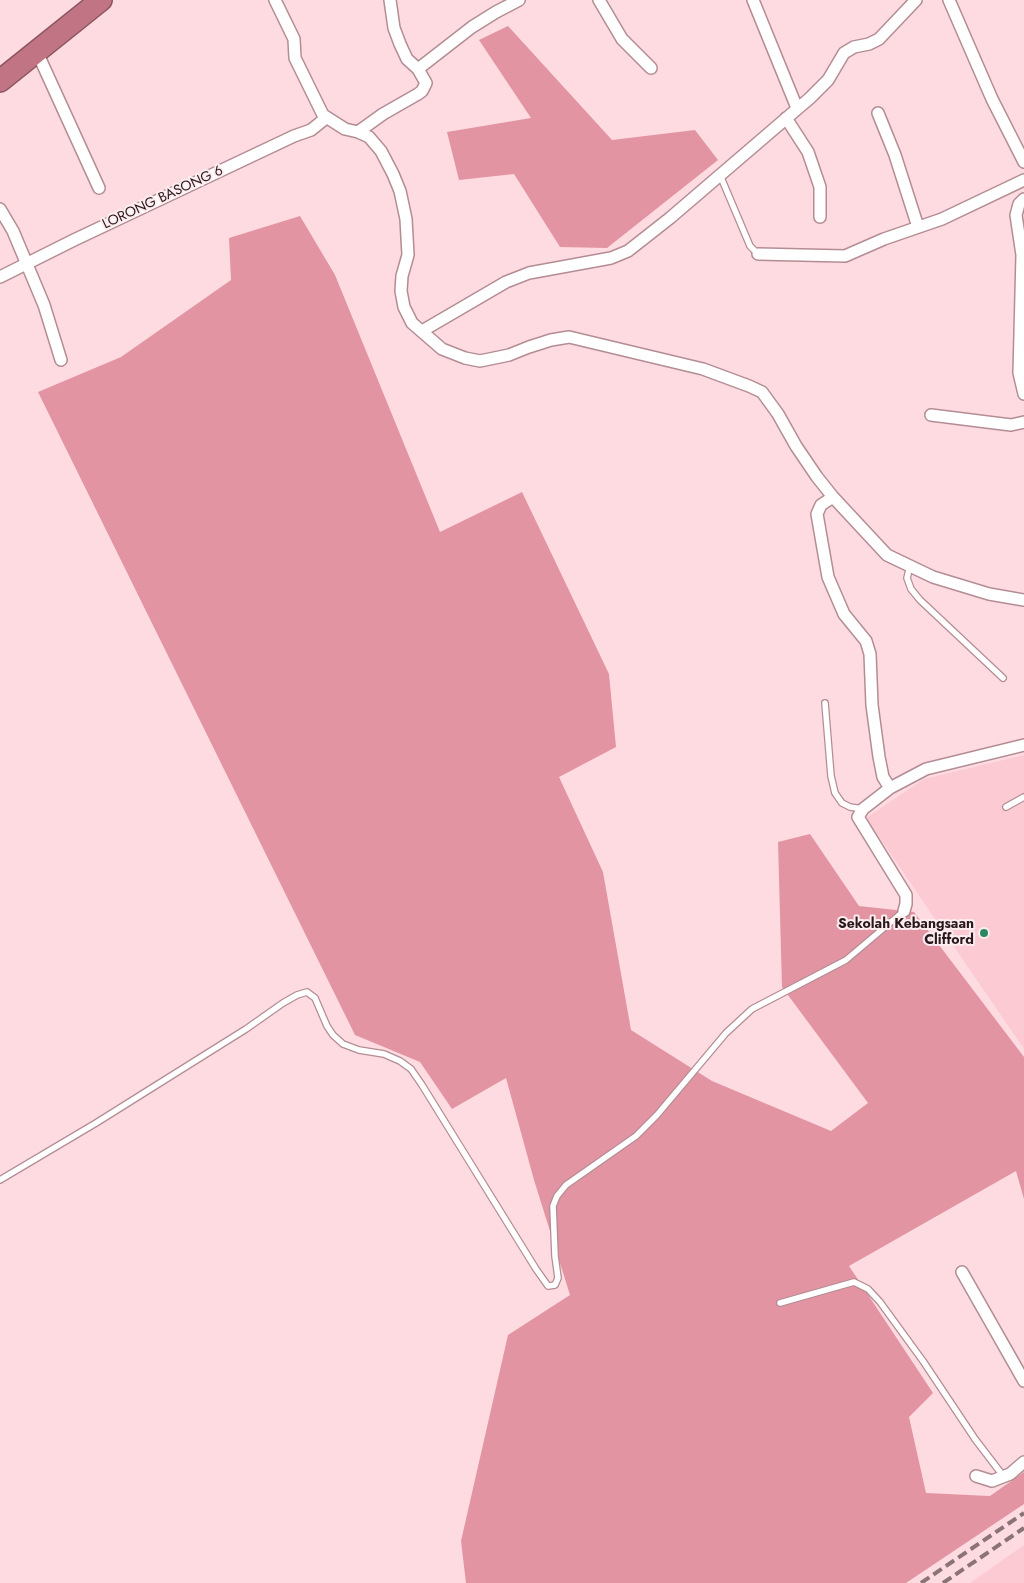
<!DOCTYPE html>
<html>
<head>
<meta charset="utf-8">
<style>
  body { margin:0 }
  canvas { display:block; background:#fddbe0 }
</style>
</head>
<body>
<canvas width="1024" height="1583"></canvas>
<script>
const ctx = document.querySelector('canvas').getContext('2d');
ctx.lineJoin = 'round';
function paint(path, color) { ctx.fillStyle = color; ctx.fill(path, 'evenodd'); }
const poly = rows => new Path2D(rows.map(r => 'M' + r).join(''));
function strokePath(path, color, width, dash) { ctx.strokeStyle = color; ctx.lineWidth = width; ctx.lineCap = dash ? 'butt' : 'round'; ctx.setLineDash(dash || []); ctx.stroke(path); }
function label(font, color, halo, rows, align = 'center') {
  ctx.font = font + ' Jost,sans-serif'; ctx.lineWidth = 4; ctx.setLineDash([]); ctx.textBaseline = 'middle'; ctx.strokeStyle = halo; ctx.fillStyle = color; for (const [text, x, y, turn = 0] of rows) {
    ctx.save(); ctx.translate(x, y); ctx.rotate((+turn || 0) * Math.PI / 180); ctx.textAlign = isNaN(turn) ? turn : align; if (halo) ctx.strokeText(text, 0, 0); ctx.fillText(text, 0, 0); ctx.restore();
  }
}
paint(poly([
  [1024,755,1024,1049,866,818,924,779],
  [1024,1545,1024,1583,970,1583]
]), '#fccad2');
paint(poly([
  [508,26,612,140,695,130,718,160,607,248,560,247,514,174,459,180,447,132,531,118,479,40],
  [300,216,335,275,440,532,522,492,609,674,616,747,559,777,603,872,631,1030,712,1081,831,1131,868,1103,782,987,778,842,810,834,859,906,914,912,1024,1057,1024,1199,1016,1171,849,1266,933,1393,909,1417,926,1493,990,1496,1024,1472,1024,1504,906,1583,466,1583,461,1541,508,1335,570,1295,534,1180,506,1078,452,1109,420,1062,355,1035,38,392,121,357,231,280,229,238]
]), '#e394a3');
const lane = poly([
  [720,175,750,246,758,254],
  [910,566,907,578,911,589,920,600,1003,678],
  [825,703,831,776,835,793,842,803,850,807,863,809],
  [1006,807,1024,797],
  [0,1180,96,1123,246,1029,283,1003,297,995,307,992,315,998,327,1026,333,1035,343,1044,359,1050,384,1054,400,1061,411,1069,422,1085,536,1269,548,1286,555,1285,558,1278,555,1256,553,1206,557,1196,566,1185,636,1136,657,1115,726,1033,752,1009,846,960,904,911],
  [780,1303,854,1282,868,1289,880,1302,923,1361,975,1439,1004,1477]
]);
const street = poly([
  [275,0,294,39,295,58,323,115,345,129,358,132,369,137,381,151,393,174,400,191,406,219,408,255,402,276,401,291,404,307,412,323,442,349,465,358,480,361,509,355,529,347,551,340,569,337,703,369,749,386,762,392,778,414,796,446,817,477,833,497,887,555,933,577,989,594,1024,600],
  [599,0,622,39,651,68],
  [753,0,797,108],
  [949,0,992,99,1024,162],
  [37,52,99,188],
  [418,69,472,27,496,12,519,0],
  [878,113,895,155,918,227],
  [786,118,808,152,820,187,820,217],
  [358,132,383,114,418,94,422,91,426,83,418,69,407,59,400,44,394,28,390,0],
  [1024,199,1019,204,1016,215,1022,255,1019,373,1024,394],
  [0,209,13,231,44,305,61,360],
  [758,254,845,256,884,239,942,219,1024,180],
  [0,277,74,240,294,136,311,130,326,118],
  [422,331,506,282,529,273,611,258,628,251,670,218,810,98,828,80,844,53,854,47,869,44,879,39,916,0],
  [931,415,1011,425,1024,422],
  [833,497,821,505,817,514,828,577,844,614,866,641,870,654,872,705,879,757,883,777,890,788,863,809,858,817,906,895,906,904,904,911],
  [890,788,926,769,1024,745],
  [962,1272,1024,1381],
  [976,1476,992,1481,1010,1474,1024,1462]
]);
const highway = poly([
  [0,81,101,0]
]);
strokePath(lane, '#b48d94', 8);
strokePath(street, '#b48d94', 14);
strokePath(highway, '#8b5560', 24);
strokePath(lane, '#fff', 5.5);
strokePath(street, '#fff', 11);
strokePath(highway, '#c17584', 21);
strokePath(poly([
  [921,1583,1024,1513],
  [943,1583,1024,1528]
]), '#8b7377', 4, [10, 5]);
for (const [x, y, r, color] of [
  [984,933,5,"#2d8960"]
]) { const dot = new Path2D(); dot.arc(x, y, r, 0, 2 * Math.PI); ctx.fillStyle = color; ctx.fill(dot); strokePath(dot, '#feedf0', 2); }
label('14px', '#28191c', '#feedf0', [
  ["LORONG BASONG 6",163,198,-25]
]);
label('bold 14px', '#28191c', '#feedf0', [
  ["Sekolah Kebangsaan",974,925],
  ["Clifford",974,941]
], 'right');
</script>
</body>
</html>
